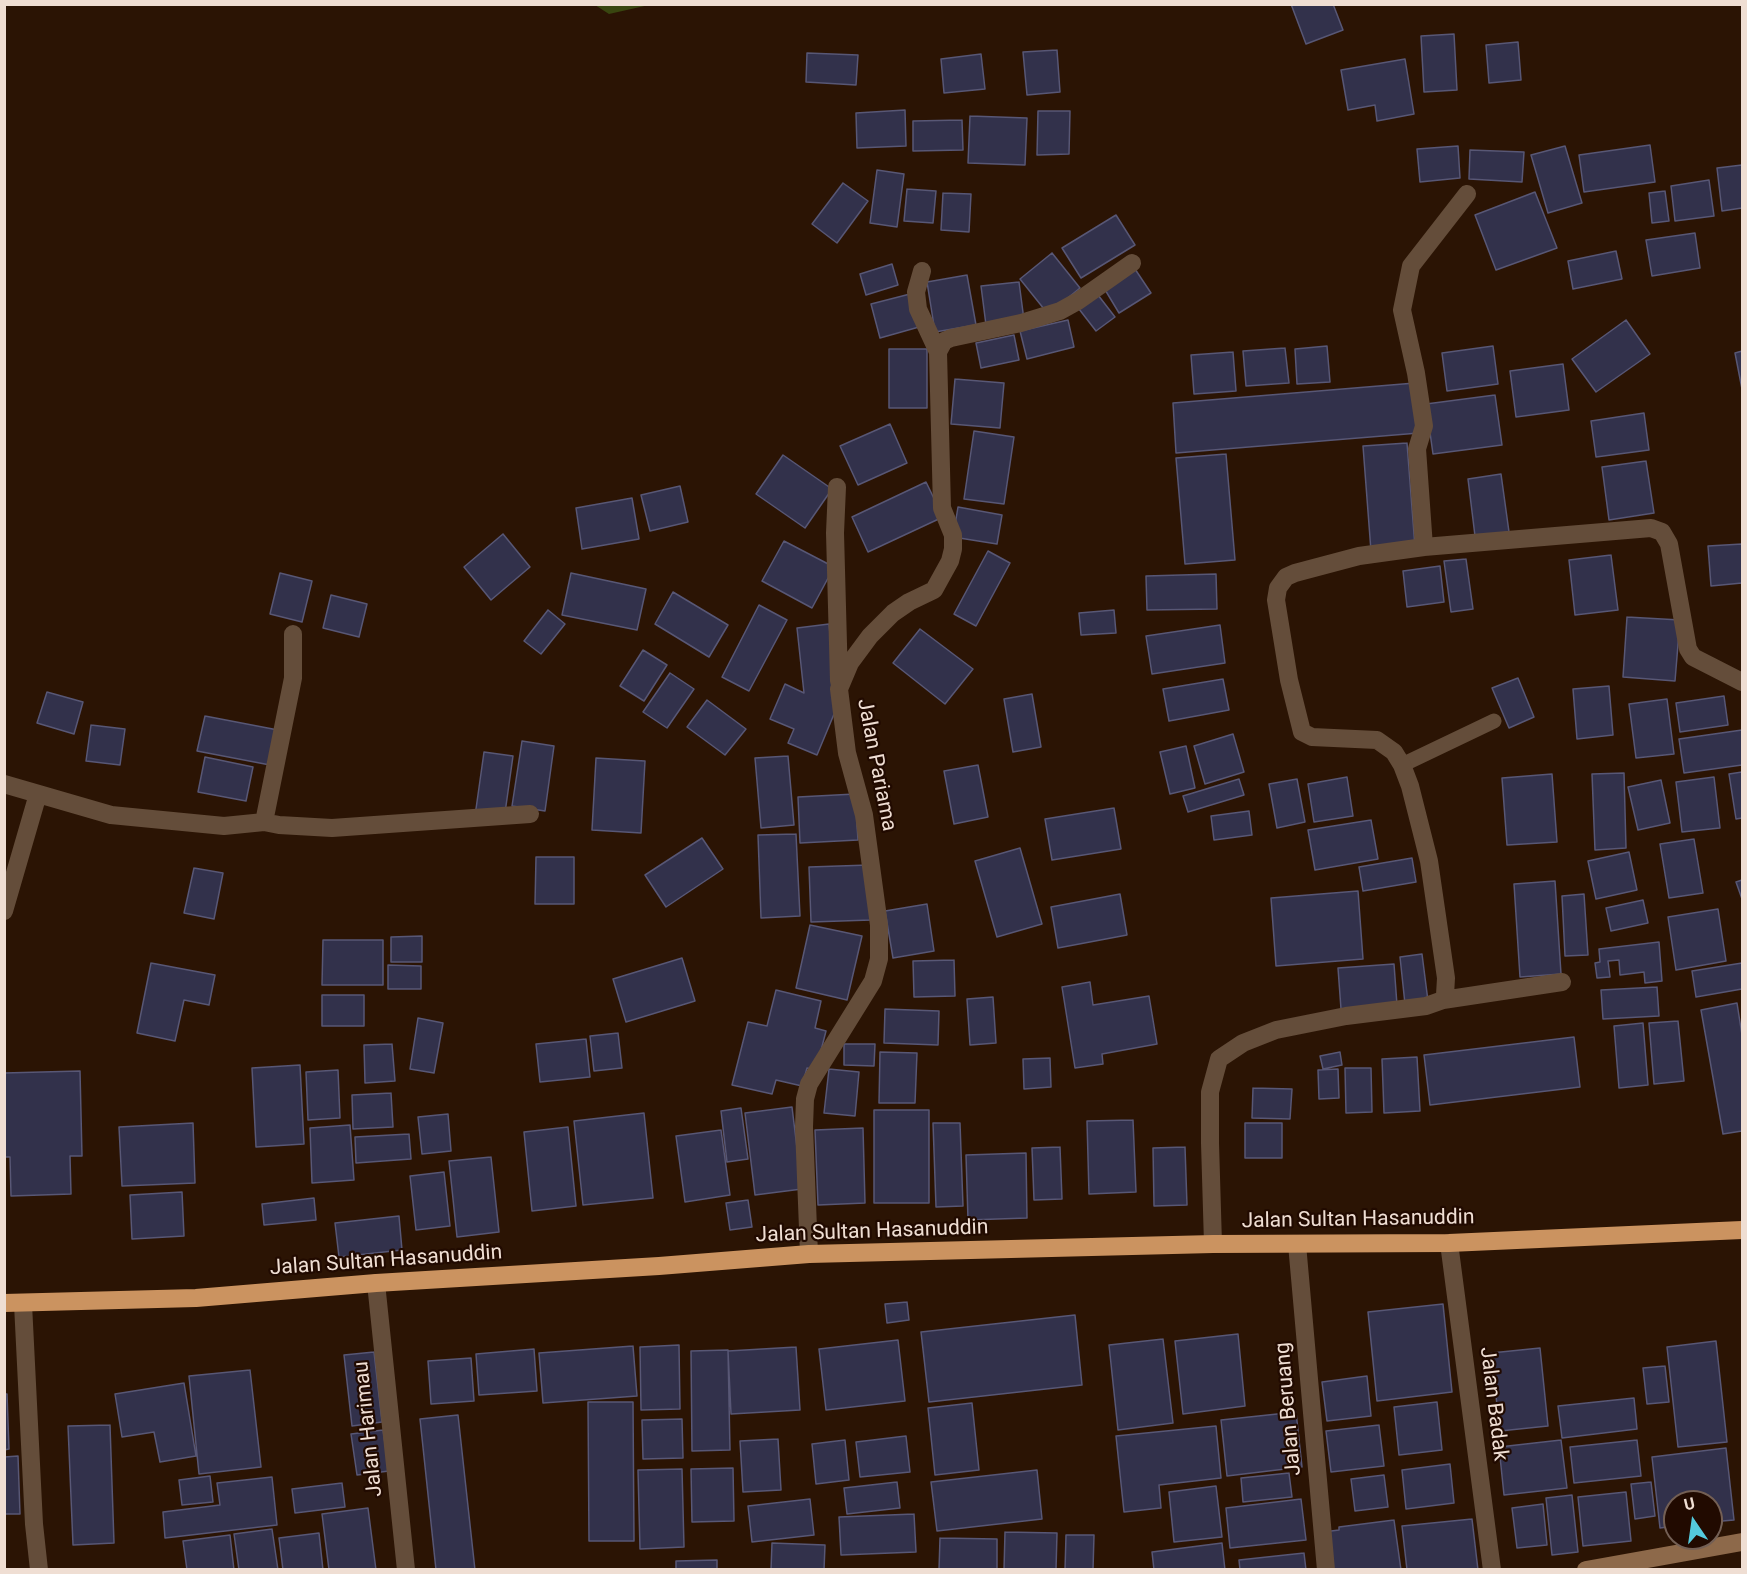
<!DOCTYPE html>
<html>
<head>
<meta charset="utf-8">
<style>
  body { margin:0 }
  #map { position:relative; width:1747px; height:1574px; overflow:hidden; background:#2b1404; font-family:Roboto,sans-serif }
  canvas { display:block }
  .frame { position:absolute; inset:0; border:6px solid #efded3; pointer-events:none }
  .north { position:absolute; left:1663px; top:1490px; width:60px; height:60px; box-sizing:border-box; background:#210a00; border:2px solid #735f54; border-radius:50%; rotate:347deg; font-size:16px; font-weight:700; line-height:24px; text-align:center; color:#efded3 }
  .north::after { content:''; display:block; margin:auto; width:21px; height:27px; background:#54cadd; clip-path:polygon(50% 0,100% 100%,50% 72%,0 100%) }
</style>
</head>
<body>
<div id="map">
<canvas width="1747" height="1574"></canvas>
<div class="frame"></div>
<div class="north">U</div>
</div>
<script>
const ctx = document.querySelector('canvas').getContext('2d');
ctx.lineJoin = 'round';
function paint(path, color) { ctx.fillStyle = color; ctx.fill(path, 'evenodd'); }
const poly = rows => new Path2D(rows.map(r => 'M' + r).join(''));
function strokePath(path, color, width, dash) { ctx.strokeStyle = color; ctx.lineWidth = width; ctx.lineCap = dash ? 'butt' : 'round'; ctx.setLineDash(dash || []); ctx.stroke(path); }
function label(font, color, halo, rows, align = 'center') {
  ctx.font = font + ' Roboto,sans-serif'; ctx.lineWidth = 4.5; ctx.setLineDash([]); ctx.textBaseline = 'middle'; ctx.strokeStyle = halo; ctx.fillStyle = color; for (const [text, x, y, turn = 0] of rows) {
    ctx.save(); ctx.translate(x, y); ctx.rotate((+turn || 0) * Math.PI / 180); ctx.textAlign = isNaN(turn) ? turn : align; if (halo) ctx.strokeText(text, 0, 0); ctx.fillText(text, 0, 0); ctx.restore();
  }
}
paint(poly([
  [595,5,649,5,609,14]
]), '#394610');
const building = poly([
  [1291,4,1333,4,1343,30,1306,44,1291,4],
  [1454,34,1457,90,1424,92,1421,36,1454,34],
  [1518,42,1521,80,1489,83,1486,45,1518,42],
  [1057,50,1060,92,1027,95,1023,52,1057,50],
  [807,53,858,55,856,85,806,82,807,53],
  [981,54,985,89,944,93,941,59,981,54],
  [1405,59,1414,114,1377,121,1375,105,1348,110,1341,70,1405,59],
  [905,110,906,146,857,148,856,113,905,110],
  [1038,111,1070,111,1069,154,1037,155,1038,111],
  [970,116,1027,118,1025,165,968,163,970,116],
  [962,120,963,150,913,151,913,121,962,120],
  [1650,145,1655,182,1584,192,1579,155,1650,145],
  [1458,146,1460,178,1420,182,1417,149,1458,146],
  [1565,146,1582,203,1548,213,1531,155,1565,146],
  [1470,150,1524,152,1522,182,1469,179,1470,150],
  [1742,165,1742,208,1722,211,1717,168,1742,165],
  [877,170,904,174,897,227,870,223,877,170],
  [1709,180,1714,216,1675,221,1671,186,1709,180],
  [843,183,868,201,837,243,812,224,843,183],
  [907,189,936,191,933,223,904,221,907,189],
  [1665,191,1669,221,1652,223,1649,193,1665,191],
  [1535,192,1557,248,1496,270,1475,215,1535,192],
  [943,193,971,194,969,232,941,230,943,193],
  [1116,215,1135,245,1081,278,1062,248,1116,215],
  [1695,233,1700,268,1652,276,1646,240,1695,233],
  [1616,251,1622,279,1573,289,1568,261,1616,251],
  [1052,253,1080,288,1048,314,1020,279,1052,253],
  [892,264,898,285,866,295,860,274,892,264],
  [1135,269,1151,293,1119,313,1104,288,1135,269],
  [967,275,976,325,935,332,927,282,967,275],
  [1019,282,1024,320,986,325,981,286,1019,282],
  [910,294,919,327,880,338,871,304,910,294],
  [1098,295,1115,317,1096,331,1079,309,1098,295],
  [1068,320,1074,347,1027,359,1020,331,1068,320],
  [1626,320,1650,354,1596,392,1572,359,1626,320],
  [1014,335,1019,360,981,368,976,343,1014,335],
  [1327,346,1330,382,1297,384,1295,349,1327,346],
  [1493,346,1498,384,1447,391,1442,353,1493,346],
  [1285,348,1289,383,1246,386,1243,351,1285,348],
  [889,349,927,349,927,408,889,408,889,349],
  [1742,351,1742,389,1735,353,1742,351],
  [1233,352,1236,391,1194,394,1191,355,1233,352],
  [1563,364,1569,410,1516,417,1510,371,1563,364],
  [955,379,1004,383,1000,428,951,424,955,379],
  [1415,383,1419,433,1176,453,1173,403,1415,383],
  [1495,395,1502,445,1433,454,1426,404,1495,395],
  [1644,413,1649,450,1596,457,1591,421,1644,413],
  [890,424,907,463,858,485,840,446,890,424],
  [974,431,1014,437,1004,504,964,499,974,431],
  [1407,443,1415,547,1371,551,1363,446,1407,443],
  [1226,454,1235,560,1185,564,1176,458,1226,454],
  [783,455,832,489,805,528,756,494,783,455],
  [1646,461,1654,513,1609,520,1602,467,1646,461],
  [1501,474,1509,532,1475,536,1468,479,1501,474],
  [926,482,943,517,868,552,852,517,926,482],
  [680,486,688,522,650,531,641,495,680,486],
  [632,498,639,539,582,549,576,508,632,498],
  [958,507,1002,515,997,544,953,537,958,507],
  [503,534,530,567,491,600,464,567,503,534],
  [784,541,834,567,812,608,762,581,784,541],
  [1742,544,1742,583,1711,586,1708,546,1742,544],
  [988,551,1010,563,976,626,954,614,988,551],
  [1611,555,1618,610,1575,615,1569,560,1611,555],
  [1466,559,1473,609,1451,612,1444,561,1466,559],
  [1440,566,1444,602,1407,607,1403,571,1440,566],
  [280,573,312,581,302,622,270,614,280,573],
  [571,573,646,589,637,630,562,615,571,573],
  [1216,574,1217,609,1147,610,1146,576,1216,574],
  [673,592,728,625,709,657,655,624,673,592],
  [331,595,367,604,359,637,323,628,331,595],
  [759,605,787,620,749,691,722,677,759,605],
  [548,610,565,624,541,654,524,641,548,610],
  [1114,610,1116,633,1081,635,1079,613,1114,610],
  [1627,617,1680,620,1675,681,1623,677,1627,617],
  [829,624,837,707,817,755,788,743,794,729,770,719,785,684,804,693,797,628,829,624],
  [1220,625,1225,663,1152,674,1146,636,1220,625],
  [920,629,973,669,945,704,893,663,920,629],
  [643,650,667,665,644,701,620,686,643,650],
  [670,673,694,689,667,728,643,712,670,673],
  [1518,678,1534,717,1509,728,1492,688,1518,678],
  [1223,679,1229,710,1169,721,1163,689,1223,679],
  [1609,686,1613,735,1577,739,1573,689,1609,686],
  [47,692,83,702,74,734,37,723,47,692],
  [1032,694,1041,747,1013,752,1004,699,1032,694],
  [1724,696,1728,725,1680,732,1676,703,1724,696],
  [1667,699,1674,754,1636,758,1629,704,1667,699],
  [707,700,746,729,725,755,687,727,707,700],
  [205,716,278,730,270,765,197,751,205,716],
  [91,725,125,729,120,765,86,761,91,725],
  [1742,730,1742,765,1684,773,1679,739,1742,730],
  [1233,734,1244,772,1205,784,1194,746,1233,734],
  [522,741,554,746,545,811,512,806,522,741],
  [1186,746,1195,788,1170,794,1160,752,1186,746],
  [484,752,513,756,504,820,475,816,484,752],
  [788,756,794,825,761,828,755,758,788,756],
  [205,757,253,767,246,801,198,792,205,757],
  [596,758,645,761,641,833,592,830,596,758],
  [978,765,988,817,954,824,944,771,978,765],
  [1742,772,1742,818,1736,819,1729,774,1742,772],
  [1624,773,1626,848,1595,850,1592,774,1624,773],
  [1552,774,1557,842,1507,845,1502,778,1552,774],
  [1347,777,1353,816,1314,822,1308,784,1347,777],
  [1714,777,1720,828,1682,832,1676,782,1714,777],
  [1239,779,1244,795,1188,812,1183,796,1239,779],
  [1297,779,1305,822,1277,828,1269,784,1297,779],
  [1661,780,1670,823,1638,830,1628,787,1661,780],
  [855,794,858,840,800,843,798,797,855,794],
  [1114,808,1121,849,1052,860,1045,819,1114,808],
  [1249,811,1252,835,1214,840,1211,816,1249,811],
  [1371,820,1378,859,1315,870,1308,830,1371,820],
  [796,834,800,916,761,918,758,835,796,834],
  [702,838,723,869,666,907,645,875,702,838],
  [1694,839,1703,893,1669,898,1660,844,1694,839],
  [1020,848,1042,924,997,937,975,861,1020,848],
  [1629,852,1637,890,1596,899,1588,861,1629,852],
  [536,857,574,857,574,904,535,904,536,857],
  [1412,858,1416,882,1363,891,1359,867,1412,858],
  [869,865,871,920,811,922,809,867,869,865],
  [194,868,223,873,214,919,184,913,194,868],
  [1742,880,1742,899,1736,882,1742,880],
  [1555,881,1561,974,1520,977,1514,884,1555,881],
  [1358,891,1363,959,1276,966,1271,898,1358,891],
  [1120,894,1127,935,1058,948,1051,907,1120,894],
  [1584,894,1588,955,1565,956,1562,896,1584,894],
  [1643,900,1648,923,1611,931,1606,908,1643,900],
  [927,904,934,951,893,958,885,911,927,904],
  [1718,909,1726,961,1676,970,1668,917,1718,909],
  [810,925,862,936,847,1000,796,988,810,925],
  [422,936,422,962,391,962,391,937,422,936],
  [323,940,383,940,383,985,322,985,323,940],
  [1659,942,1662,981,1645,983,1644,972,1620,975,1619,960,1608,961,1610,977,1597,978,1595,963,1600,962,1599,949,1659,942],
  [1422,954,1428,1001,1405,1004,1400,957,1422,954],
  [682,958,695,1001,626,1022,613,979,682,958],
  [954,960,955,996,914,997,913,961,954,960],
  [151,963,215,975,209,1005,184,1000,175,1041,137,1033,151,963],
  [1742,963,1742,989,1696,997,1692,971,1742,963],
  [1394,964,1397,1005,1341,1009,1338,968,1394,964],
  [388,965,421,966,421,989,388,989,388,965],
  [1090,982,1093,1005,1149,996,1157,1044,1102,1054,1103,1064,1075,1068,1062,987,1090,982],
  [1657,987,1659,1016,1603,1019,1601,990,1657,987],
  [776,990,821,1001,815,1028,826,1031,816,1070,807,1068,802,1086,776,1080,772,1094,732,1085,748,1022,767,1026,776,990],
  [322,995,364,995,364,1026,322,1026,322,995],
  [993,997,996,1043,970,1045,967,999,993,997],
  [1737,1003,1742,1035,1742,1131,1723,1134,1701,1010,1737,1003],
  [885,1009,939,1011,938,1045,884,1043,885,1009],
  [418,1018,443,1023,434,1073,410,1069,418,1018],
  [1678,1021,1684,1081,1654,1084,1649,1023,1678,1021],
  [1643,1023,1648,1085,1619,1088,1614,1026,1643,1023],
  [618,1033,622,1068,594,1071,590,1036,618,1033],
  [1574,1037,1580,1087,1430,1105,1424,1055,1574,1037],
  [586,1039,590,1077,540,1082,536,1044,586,1039],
  [392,1044,395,1081,365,1083,364,1045,392,1044],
  [844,1044,875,1044,874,1066,844,1065,844,1044],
  [880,1052,917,1053,915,1103,879,1103,880,1052],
  [1340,1052,1342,1065,1323,1069,1320,1056,1340,1052],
  [1417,1057,1420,1111,1384,1113,1382,1059,1417,1057],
  [1050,1058,1051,1087,1024,1089,1023,1059,1050,1058],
  [300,1065,304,1144,256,1147,252,1068,300,1065],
  [1345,1068,1371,1068,1372,1112,1346,1113,1345,1068],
  [829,1069,859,1072,855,1116,824,1113,829,1069],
  [1338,1069,1339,1098,1319,1099,1318,1070,1338,1069],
  [338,1070,340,1118,308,1120,306,1072,338,1070],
  [80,1071,82,1156,70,1156,71,1194,11,1196,10,1157,4,1157,4,1073,80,1071],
  [1253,1088,1292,1089,1290,1119,1252,1118,1253,1088],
  [391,1093,393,1127,353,1129,352,1095,391,1093],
  [792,1107,802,1189,755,1195,745,1113,792,1107],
  [741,1108,748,1159,727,1162,721,1111,741,1108],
  [874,1110,929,1110,929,1203,874,1203,874,1110],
  [644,1113,653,1198,583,1205,574,1121,644,1113],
  [448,1114,451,1151,422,1154,418,1117,448,1114],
  [1133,1120,1136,1192,1089,1194,1087,1121,1133,1120],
  [193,1123,195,1183,122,1186,119,1127,193,1123],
  [933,1123,960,1123,963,1206,936,1207,933,1123],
  [1245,1123,1282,1123,1282,1158,1245,1158,1245,1123],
  [350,1125,354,1180,312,1183,310,1128,350,1125],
  [568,1127,576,1206,532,1211,524,1132,568,1127],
  [863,1128,865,1203,818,1205,815,1130,863,1128],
  [721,1130,730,1195,685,1202,676,1136,721,1130],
  [409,1134,411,1159,356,1163,355,1137,409,1134],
  [1060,1147,1062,1199,1034,1200,1032,1148,1060,1147],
  [1185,1147,1187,1205,1154,1206,1153,1148,1185,1147],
  [1026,1153,1027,1218,968,1220,966,1155,1026,1153],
  [491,1157,499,1232,457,1237,449,1161,491,1157],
  [444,1172,450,1226,416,1230,410,1176,444,1172],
  [182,1192,184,1236,132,1239,130,1195,182,1192],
  [314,1198,316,1220,264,1225,262,1204,314,1198],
  [748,1200,752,1227,730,1230,726,1203,748,1200],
  [399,1216,402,1250,339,1257,335,1223,399,1216],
  [907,1302,909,1320,887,1323,885,1304,907,1302],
  [1443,1304,1452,1392,1377,1401,1368,1312,1443,1304],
  [1075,1315,1082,1385,929,1402,921,1332,1075,1315],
  [1238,1334,1245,1406,1183,1414,1175,1341,1238,1334],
  [1163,1339,1173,1423,1118,1430,1109,1345,1163,1339],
  [898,1340,905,1401,826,1410,819,1349,898,1340],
  [1716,1341,1727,1442,1678,1447,1667,1347,1716,1341],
  [679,1345,680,1409,641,1410,640,1347,679,1345],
  [633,1346,637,1396,543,1403,539,1353,633,1346],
  [796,1347,800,1410,731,1414,728,1351,796,1347],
  [1540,1348,1548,1426,1500,1431,1491,1353,1540,1348],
  [534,1349,537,1391,479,1395,476,1354,534,1349],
  [728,1350,730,1450,692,1451,691,1351,728,1350],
  [374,1352,382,1422,352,1426,344,1355,374,1352],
  [471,1358,474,1401,431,1404,428,1361,471,1358],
  [1665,1366,1669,1402,1647,1404,1643,1368,1665,1366],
  [250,1370,261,1467,199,1474,189,1376,250,1370],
  [1367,1376,1371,1416,1327,1421,1322,1382,1367,1376],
  [184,1383,196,1456,160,1462,154,1432,122,1437,115,1394,184,1383],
  [4,1394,7,1394,9,1449,4,1450,4,1394],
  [1634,1398,1637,1429,1562,1438,1558,1406,1634,1398],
  [588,1402,633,1402,634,1541,589,1541,588,1402],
  [1437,1402,1442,1450,1399,1455,1394,1407,1437,1402],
  [972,1403,979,1470,935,1475,928,1408,972,1403],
  [1296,1412,1302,1467,1227,1476,1221,1420,1296,1412],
  [458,1415,475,1570,436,1570,420,1419,458,1415],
  [682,1419,683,1458,643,1459,642,1420,682,1419],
  [110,1425,114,1543,73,1545,68,1426,110,1425],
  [1379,1425,1384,1466,1331,1472,1326,1431,1379,1425],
  [1216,1426,1221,1478,1159,1485,1161,1508,1124,1512,1116,1436,1216,1426],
  [383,1430,389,1471,357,1475,351,1434,383,1430],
  [906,1436,910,1472,860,1477,856,1442,906,1436],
  [778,1439,781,1490,743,1492,740,1441,778,1439],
  [845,1440,849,1480,816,1484,812,1444,845,1440],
  [1561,1440,1567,1488,1504,1495,1499,1447,1561,1440],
  [1637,1440,1641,1476,1574,1483,1570,1447,1637,1440],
  [1726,1448,1734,1520,1711,1522,1711,1502,1675,1502,1675,1526,1660,1528,1652,1457,1726,1448],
  [18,1456,20,1514,4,1514,4,1457,18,1456],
  [1450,1464,1454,1503,1406,1509,1402,1470,1450,1464],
  [733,1468,734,1521,692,1522,691,1469,733,1468],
  [682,1469,684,1547,640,1549,638,1470,682,1469],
  [1037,1470,1042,1519,937,1531,931,1482,1037,1470],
  [1289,1473,1292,1497,1243,1502,1241,1478,1289,1473],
  [1384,1475,1388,1507,1355,1511,1351,1479,1384,1475],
  [210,1476,213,1502,182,1505,179,1480,210,1476],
  [272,1477,277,1525,165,1538,163,1512,220,1505,217,1483,272,1477],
  [897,1482,900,1508,847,1514,844,1488,897,1482],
  [1651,1482,1655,1516,1635,1519,1631,1484,1651,1482],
  [342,1483,345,1507,295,1513,292,1489,342,1483],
  [1216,1486,1222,1537,1174,1542,1169,1492,1216,1486],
  [1626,1492,1631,1541,1583,1546,1578,1497,1626,1492],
  [1572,1495,1578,1552,1552,1555,1546,1498,1572,1495],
  [810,1499,814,1535,752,1542,748,1506,810,1499],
  [1301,1499,1306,1540,1230,1548,1226,1508,1301,1499],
  [1543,1504,1547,1545,1517,1548,1512,1508,1543,1504],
  [368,1508,376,1570,329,1570,322,1514,368,1508],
  [914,1514,916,1552,841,1555,839,1517,914,1514],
  [1472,1519,1478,1570,1407,1570,1402,1526,1472,1519],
  [1394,1520,1401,1570,1328,1570,1323,1532,1339,1530,1339,1527,1394,1520],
  [272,1529,278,1570,239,1570,234,1534,272,1529],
  [1005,1532,1057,1533,1056,1570,1004,1570,1005,1532],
  [319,1533,323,1570,283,1570,279,1538,319,1533],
  [230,1535,234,1570,187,1570,183,1541,230,1535],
  [1066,1535,1094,1535,1093,1570,1065,1570,1066,1535],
  [940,1538,997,1539,997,1570,939,1570,940,1538],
  [772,1543,825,1545,824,1570,771,1570,772,1543],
  [1222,1543,1225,1570,1154,1570,1152,1552,1222,1543],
  [1304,1553,1306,1570,1240,1570,1239,1560,1304,1553],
  [717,1560,717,1570,676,1570,676,1561,717,1560]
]);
paint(building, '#32314b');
strokePath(building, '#585775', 1.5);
strokePath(poly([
  [1402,765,1494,721]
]), '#644d3a', 15);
strokePath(poly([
  [922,271,916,292,918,309,938,352],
  [837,487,835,533,839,681],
  [1424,547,1417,449,1424,426,1416,373,1402,310,1411,266,1467,194],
  [4,784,111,815,224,826,264,822,279,825,332,828,530,814],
  [264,822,293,678,293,634],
  [4,911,38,794],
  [1443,1000,1562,982],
  [1449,1243,1492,1570],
  [1213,1244,1210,1143,1210,1092,1219,1059,1243,1043,1276,1030,1346,1016,1426,1006,1443,1000,1445,995,1446,978,1429,861,1410,786,1402,765,1394,752,1377,740,1312,737,1302,732,1289,680,1276,600,1278,588,1286,577,1295,573,1359,556,1424,547,1651,528,1662,532,1669,544,1688,649,1693,657,1742,682],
  [1297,1244,1326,1570],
  [809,1254,804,1127,805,1099,809,1084,873,981,879,959,879,925,864,815,847,753,839,689,850,663,870,636,893,613,909,602,934,590,950,561,953,549,953,535,942,508,938,352,944,341,951,338,1021,323,1060,311,1078,301,1132,263],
  [376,1283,406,1570],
  [23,1304,34,1524,39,1570]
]), '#644d3a', 18);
strokePath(poly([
  [1586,1570,1742,1542]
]), '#8d694a', 18);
strokePath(poly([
  [4,1303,196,1298,376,1283,659,1266,809,1254,1213,1244,1449,1243,1742,1230]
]), '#cb9360', 18);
label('21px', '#efded3', '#210a00', [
  ["Jalan Pariama",876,765,79],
  ["Jalan Sultan Hasanuddin",1358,1220,-1],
  ["Jalan Sultan Hasanuddin",872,1232,-2],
  ["Jalan Sultan Hasanuddin",386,1261,-4],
  ["Jalan Badak",1493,1404,83],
  ["Jalan Beruang",1289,1409,-95],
  ["Jalan Harimau",369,1429,-96]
]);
</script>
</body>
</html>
